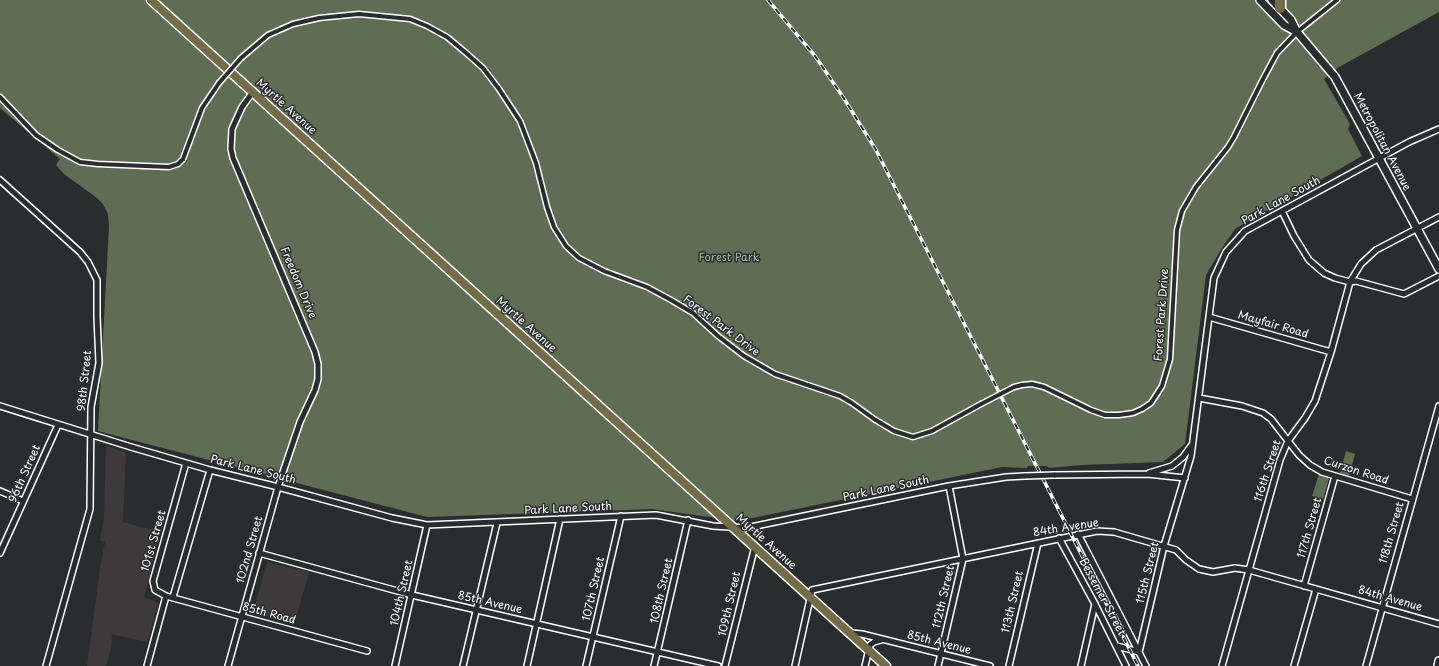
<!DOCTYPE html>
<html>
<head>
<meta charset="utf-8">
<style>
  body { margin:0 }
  canvas { display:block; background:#2a2d2e }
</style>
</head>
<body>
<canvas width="1439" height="666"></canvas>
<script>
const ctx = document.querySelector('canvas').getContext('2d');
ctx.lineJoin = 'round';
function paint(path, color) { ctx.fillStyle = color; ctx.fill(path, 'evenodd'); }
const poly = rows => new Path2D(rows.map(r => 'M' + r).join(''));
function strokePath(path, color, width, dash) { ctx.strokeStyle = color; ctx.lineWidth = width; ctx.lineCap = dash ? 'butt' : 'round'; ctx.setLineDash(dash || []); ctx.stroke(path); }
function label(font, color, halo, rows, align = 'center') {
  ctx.font = font + ' "Playpen Sans",sans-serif'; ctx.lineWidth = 3; ctx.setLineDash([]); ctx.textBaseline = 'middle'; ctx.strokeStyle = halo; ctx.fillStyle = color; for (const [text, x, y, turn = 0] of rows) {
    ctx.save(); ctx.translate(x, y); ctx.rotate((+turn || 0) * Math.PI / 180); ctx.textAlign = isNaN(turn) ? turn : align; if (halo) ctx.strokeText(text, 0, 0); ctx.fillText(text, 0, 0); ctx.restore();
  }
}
paint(poly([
  [106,446,126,453,123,522,160,532,144,597,158,603,147,642,112,634,111,648,106,666,87,666,100,569,105,542,100,540,104,518],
  [267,562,309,572,294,625,253,613]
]), '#3e3a3b');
paint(poly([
  [0,0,1439,0,1439,12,1339,67,1324,79,1350,124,1348,129,1362,156,1235,229,1222,248,1206,275,1185,444,1163,462,1081,465,1049,468,1047,466,1028,466,1027,468,1002,467,738,521,652,509,427,517,98,431,109,226,108,214,103,204,97,198,64,174,56,165,60,159,0,108],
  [1346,451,1355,454,1349,476,1340,473],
  [1319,474,1329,478,1323,499,1312,496]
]), '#606d55');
const pedestrian = poly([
  [241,58,268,35,293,24,319,18,359,14,410,19,427,26,447,37,465,52,483,68,499,89,520,121,536,163,547,207,554,227,566,246,579,258,604,271,647,287,671,300,693,313,718,336,744,356,775,374,840,396,852,403,874,419,894,431,913,437,932,431,981,404],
  [0,97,36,135,58,150,80,162,98,164,169,167,178,164,183,159,202,108,219,83],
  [1014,387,1022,385,1032,384,1044,387,1091,410,1105,415,1119,415,1133,413,1142,409,1151,403,1162,386,1170,359,1177,230,1182,211,1196,187,1228,147,1234,137,1263,79,1277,53,1297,32,1337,0]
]);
const minor = poly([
  [0,180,80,252,88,262,97,280,97,317,99,363,91,407,90,509,46,666],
  [1282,211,1294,236,1309,260,1324,273,1335,278,1350,282,1356,281,1404,294,1439,276],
  [1209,317,1331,352],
  [1199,398,1242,406,1263,413,1271,419,1299,455,1310,465,1322,472,1412,499],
  [0,406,131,447,210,470,278,487,392,518,427,525,656,515,713,526,746,528,949,486,1006,477,1025,476],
  [186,463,153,581,155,590,166,596,367,651],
  [1149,473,1172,466,1183,457,1191,446],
  [1054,475,1147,474,1185,478],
  [0,491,23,501],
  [1078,534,1146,666],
  [1059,538,1095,604,1126,666],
  [0,553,58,425],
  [259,553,412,595,718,666],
  [1304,586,1335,476],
  [173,597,210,470],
  [851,633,862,634,990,666],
  [1117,646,1139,652,1164,546,1191,456,1214,278,1226,252,1245,231,1409,142,1439,129],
  [147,666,166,596],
  [228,666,278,487,300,422,315,390,318,379,318,364,315,352,233,158,231,149,232,129,242,107,253,92],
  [395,666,427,525],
  [463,666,497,523],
  [527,666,560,519],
  [586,666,621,516],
  [654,666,688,520],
  [725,666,755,546],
  [795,666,812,590,1097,531,1114,532,1176,550,1186,560,1199,569,1213,572,1235,568,1249,570,1439,624],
  [865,666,870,645,874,642,881,640],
  [938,666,963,559,949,486],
  [1009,666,1038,543],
  [1081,666,1095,604],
  [1222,666,1280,460,1288,441,1305,418,1315,401,1331,352,1350,282,1361,264,1376,250,1439,217],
  [1294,666,1316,589],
  [1366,666,1439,406]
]);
const tertiary = poly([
  [1438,666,1439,661]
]);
const secondary = poly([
  [1260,0,1284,25,1297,32],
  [1272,0,1291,20,1297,32,1335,77,1439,269]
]);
const primary = poly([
  [151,0,886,666]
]);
const motorway = poly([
  [1280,8,1280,0]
]);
strokePath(pedestrian, '#fff', 7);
strokePath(minor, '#fff', 8);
strokePath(tertiary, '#fff', 10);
strokePath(secondary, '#fff', 10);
strokePath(primary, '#fff', 11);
strokePath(motorway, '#fff', 13);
strokePath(pedestrian, '#2a2d2e', 4);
strokePath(minor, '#2a2d2e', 5);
strokePath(tertiary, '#2a2d2e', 7);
strokePath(secondary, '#2a2d2e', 7);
strokePath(primary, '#746b4b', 8);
strokePath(motorway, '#746b4b', 10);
const rail = poly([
  [768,0,815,56,843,97,876,150,1138,666]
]);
strokePath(rail, '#fff', 3.5);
strokePath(rail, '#2a2d2e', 2, [6]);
const pedestrianBridge = poly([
  [219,83,241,58],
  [981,404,1014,387]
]);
const minorBridge = poly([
  [1025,476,1054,475]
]);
strokePath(pedestrianBridge, '#fff', 7, []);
strokePath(minorBridge, '#fff', 8, []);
strokePath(pedestrianBridge, '#2a2d2e', 4);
strokePath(minorBridge, '#2a2d2e', 5);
label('11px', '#fff', '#2a2d2e', [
  ["Myrtle Avenue",286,107,42],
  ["Metropolitan Avenue",1382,142,62],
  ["Park Lane South",1281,201,-29],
  ["Freedom Drive",298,283,67],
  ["Forest Park Drive",1162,315,-86],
  ["Myrtle Avenue",526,325,42],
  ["Mayfair Road",1273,325,16],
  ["Forest Park Drive",721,326,37],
  ["98th Street",85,381,-84],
  ["Park Lane South",253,470,14],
  ["116th Street",1268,471,-72],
  ["Curzon Road",1356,471,18],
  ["96th Street",25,474,-66],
  ["Park Lane South",886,489,-12],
  ["Park Lane South",568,509,-3],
  ["84th Avenue",1066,528,-9],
  ["117th Street",1310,528,-74],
  ["118th Street",1392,533,-74],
  ["101st Street",154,541,-74],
  ["Myrtle Avenue",766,542,42],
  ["102nd Street",250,550,-74],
  ["115th Street",1148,573,-76],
  ["107th Street",594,589,-77],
  ["108th Street",662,591,-77],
  ["104th Street",402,593,-77],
  ["112th Street",944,597,-77],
  ["Bessemer Street",1102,597,62],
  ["84th Avenue",1390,599,16],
  ["113th Street",1013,602,-77],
  ["85th Avenue",490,603,13],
  ["109th Street",730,604,-77],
  ["85th Road",269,614,15],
  ["85th Avenue",939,643,14]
]);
label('11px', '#b0b6aa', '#2a2d2e', [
  ["Forest Park",729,258]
]);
</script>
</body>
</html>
